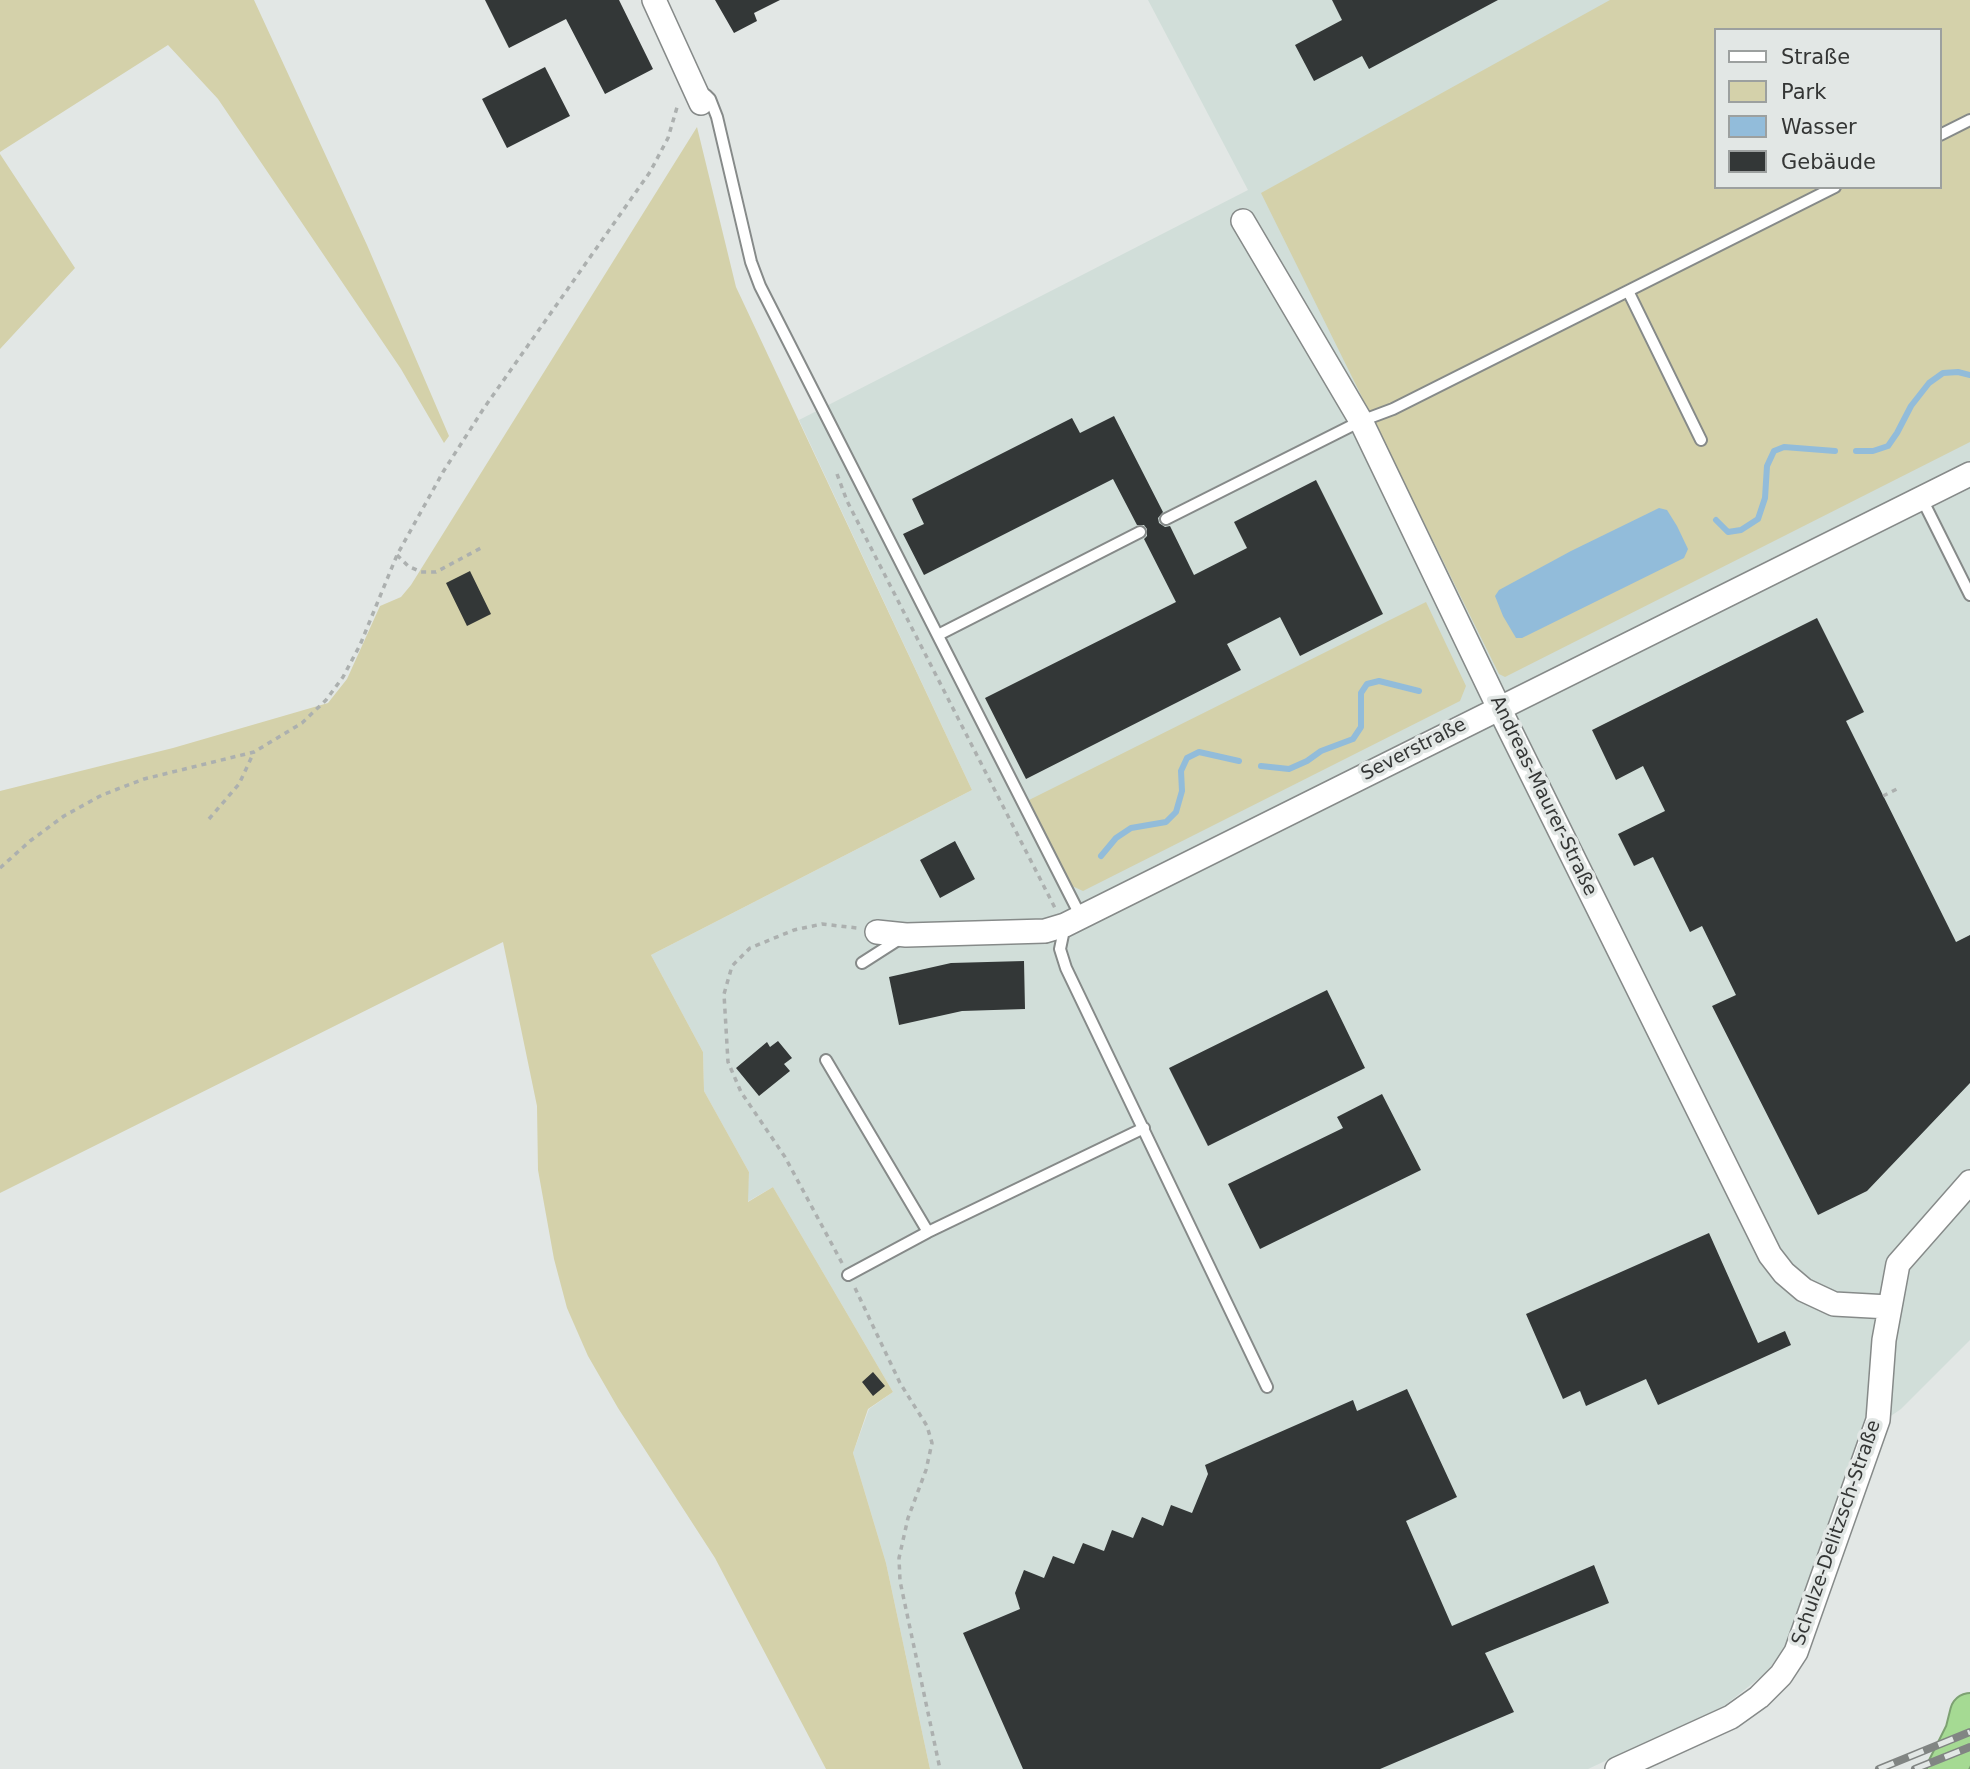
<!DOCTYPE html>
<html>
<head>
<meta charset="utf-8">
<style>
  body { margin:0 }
  #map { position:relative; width:1970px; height:1769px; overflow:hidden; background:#e2e7e5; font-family:"DejaVu Sans",sans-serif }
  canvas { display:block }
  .legend { position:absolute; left:1714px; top:28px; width:228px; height:161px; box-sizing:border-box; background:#e2e7e5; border:2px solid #9ca09f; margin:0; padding:9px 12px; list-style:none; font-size:21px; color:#343635 }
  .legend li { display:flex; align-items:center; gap:14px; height:35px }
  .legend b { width:35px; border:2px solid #9ca09f }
</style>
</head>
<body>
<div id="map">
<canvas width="1970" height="1769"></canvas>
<ul class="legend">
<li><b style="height:9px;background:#fff"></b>Straße</li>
<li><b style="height:19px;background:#d4d1aa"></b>Park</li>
<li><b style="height:19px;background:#92bcda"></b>Wasser</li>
<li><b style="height:19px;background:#333737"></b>Gebäude</li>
</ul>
</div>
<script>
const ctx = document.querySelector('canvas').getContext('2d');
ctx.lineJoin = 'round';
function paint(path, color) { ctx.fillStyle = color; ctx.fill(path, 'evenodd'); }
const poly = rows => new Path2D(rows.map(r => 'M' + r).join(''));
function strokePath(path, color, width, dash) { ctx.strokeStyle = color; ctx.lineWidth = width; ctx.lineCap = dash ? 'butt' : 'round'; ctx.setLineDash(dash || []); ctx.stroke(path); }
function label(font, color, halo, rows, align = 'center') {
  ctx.font = font + ' "DejaVu Sans",sans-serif'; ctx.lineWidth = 7; ctx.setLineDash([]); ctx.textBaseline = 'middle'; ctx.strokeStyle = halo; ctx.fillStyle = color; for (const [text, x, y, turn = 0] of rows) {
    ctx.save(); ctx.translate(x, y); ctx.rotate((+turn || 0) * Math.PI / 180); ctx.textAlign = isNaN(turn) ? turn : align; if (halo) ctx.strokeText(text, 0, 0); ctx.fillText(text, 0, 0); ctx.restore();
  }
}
paint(poly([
  [1148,0,1970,0,1970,1340,1901,1409,1859,1438,1792,1636,1767,1672,1724,1706,1588,1769,930,1769,886,1563,853,1453,869,1409,893,1392,773,1187,747,1202,749,1172,704,1091,703,1052,651,955,972,790,799,420,1248,190],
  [1716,30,1940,30,1940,187,1716,187]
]), '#d1ded9');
paint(poly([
  [0,0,254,0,367,245,449,436,444,443,401,369,218,99,168,45,0,152],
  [1610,0,1970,0,1970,442,1505,677,1499,674,1261,193],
  [1716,30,1940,30,1940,187,1716,187],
  [697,127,736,287,972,790,651,955,703,1052,704,1091,749,1172,748,1202,773,1187,893,1392,868,1409,853,1453,886,1563,930,1769,826,1769,715,1558,618,1408,588,1356,567,1308,554,1259,538,1170,537,1106,503,942,0,1193,0,791,173,748,328,703,347,679,380,606,401,597,411,585],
  [0,154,75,268,0,349],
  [1426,602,1466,686,1460,701,1083,891,1072,886,1029,800]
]), '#d4d1aa');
paint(poly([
  [1659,508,1667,510,1677,526,1688,549,1684,558,1522,638,1516,638,1503,616,1495,596,1499,590,1571,551]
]), '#92bcda');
strokePath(poly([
  [1856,451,1873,451,1888,446,1897,433,1911,406,1929,383,1943,373,1958,372,1970,375],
  [1716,520,1728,532,1741,530,1758,519,1765,498,1767,466,1774,451,1784,447,1835,451],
  [1261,766,1289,769,1307,761,1321,751,1353,739,1361,727,1361,693,1367,684,1379,681,1419,691],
  [1101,856,1116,838,1131,828,1166,822,1176,812,1182,791,1181,771,1187,758,1199,752,1239,761]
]), '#92bcda', 6);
paint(poly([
  [485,0,619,0,653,69,605,94,566,19,509,48],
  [715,0,780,0,754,13,757,21,734,33],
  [1332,0,1498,0,1369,69,1362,56,1314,81,1295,45,1342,20],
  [545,67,570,116,507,148,482,99],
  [1114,416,1163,512,1158,518,1159,523,1165,527,1170,526,1194,575,1247,548,1234,522,1316,480,1383,614,1300,656,1280,617,1227,644,1241,670,1026,779,985,698,1176,602,1144,539,1147,536,1147,529,1144,525,1137,525,1113,479,924,575,903,534,924,524,912,499,1072,418,1080,433],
  [470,571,491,614,467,626,446,583],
  [1817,618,1864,712,1846,721,1956,942,1970,935,1970,1083,1867,1191,1818,1215,1712,1006,1736,995,1702,926,1690,932,1653,857,1634,866,1618,834,1665,811,1643,766,1616,780,1592,730],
  [955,841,975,879,940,898,920,860],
  [1024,961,1025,1009,962,1011,899,1025,889,977,951,963],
  [1327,990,1365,1068,1208,1146,1169,1068],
  [778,1041,792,1058,784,1064,790,1071,759,1096,736,1068,767,1042,770,1047],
  [1382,1094,1421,1170,1260,1249,1228,1184,1343,1128,1337,1117],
  [1709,1233,1758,1343,1785,1331,1791,1345,1658,1405,1646,1379,1586,1406,1580,1391,1563,1399,1526,1314],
  [873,1372,885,1386,873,1396,862,1382],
  [1407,1389,1457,1497,1406,1521,1452,1626,1594,1565,1609,1603,1485,1653,1514,1712,1380,1769,1023,1769,963,1633,1020,1609,1015,1593,1024,1570,1044,1578,1053,1556,1074,1564,1083,1543,1104,1551,1112,1530,1133,1538,1142,1517,1163,1526,1171,1505,1192,1513,1208,1474,1205,1465,1353,1400,1357,1411]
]), '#333737');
const service = poly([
  [706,95,710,99,717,117,751,262,760,286,1081,917],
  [1940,135,1970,120],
  [1628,291,1701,440],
  [1922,499,1970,595],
  [1166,519,1361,421,1393,409,1835,187],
  [938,635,1140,532],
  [1065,925,1060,949,1066,968,1267,1387],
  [862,963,901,938],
  [826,1060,928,1232],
  [848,1275,928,1232,1144,1128]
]);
const minor = poly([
  [654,0,701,103],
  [1243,221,1361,421,1499,708,1770,1255,1784,1273,1804,1290,1834,1304,1889,1307],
  [877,932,906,935,1045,931,1065,925,1970,474],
  [1617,1769,1731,1717,1759,1697,1781,1675,1796,1652,1878,1420,1884,1340,1898,1264,1970,1182]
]);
const motorway = poly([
  [1947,1769,1965,1733,1970,1713]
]);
strokePath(service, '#868a89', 14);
strokePath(minor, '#868a89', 26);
strokePath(motorway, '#7da172', 42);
strokePath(poly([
  [837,474,847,501,1055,908],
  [397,555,408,566,421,572,436,572,481,548],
  [1883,796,1899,788],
  [209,819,239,784,254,752],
  [0,868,30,841,64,816,102,795,144,779,254,752,302,723,326,700,343,677,360,645,397,555,443,472,484,408,650,172,668,138,678,104],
  [842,1263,785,1157,741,1092,728,1062,724,994,732,966,750,948,794,930,822,924,857,928],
  [855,1288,900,1383,927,1426,932,1443,926,1470,908,1518,899,1558,900,1581,940,1769]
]), '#acb0af', 3.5, [5, 5]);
strokePath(service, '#fff', 10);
strokePath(minor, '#fff', 23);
strokePath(motorway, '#a5da93', 38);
const rail = poly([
  [1879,1769,1970,1732],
  [1915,1769,1970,1747]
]);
strokePath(rail, '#818583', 8);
strokePath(rail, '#e2e7e5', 5, [16]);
label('19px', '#343635', '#e2e7e5', [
  ["Severstraße",1414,750,-27],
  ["Andreas-Maurer-Straße",1543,796,64],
  ["Schulze-Delitzsch-Straße",1837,1533,-71]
]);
</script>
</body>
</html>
